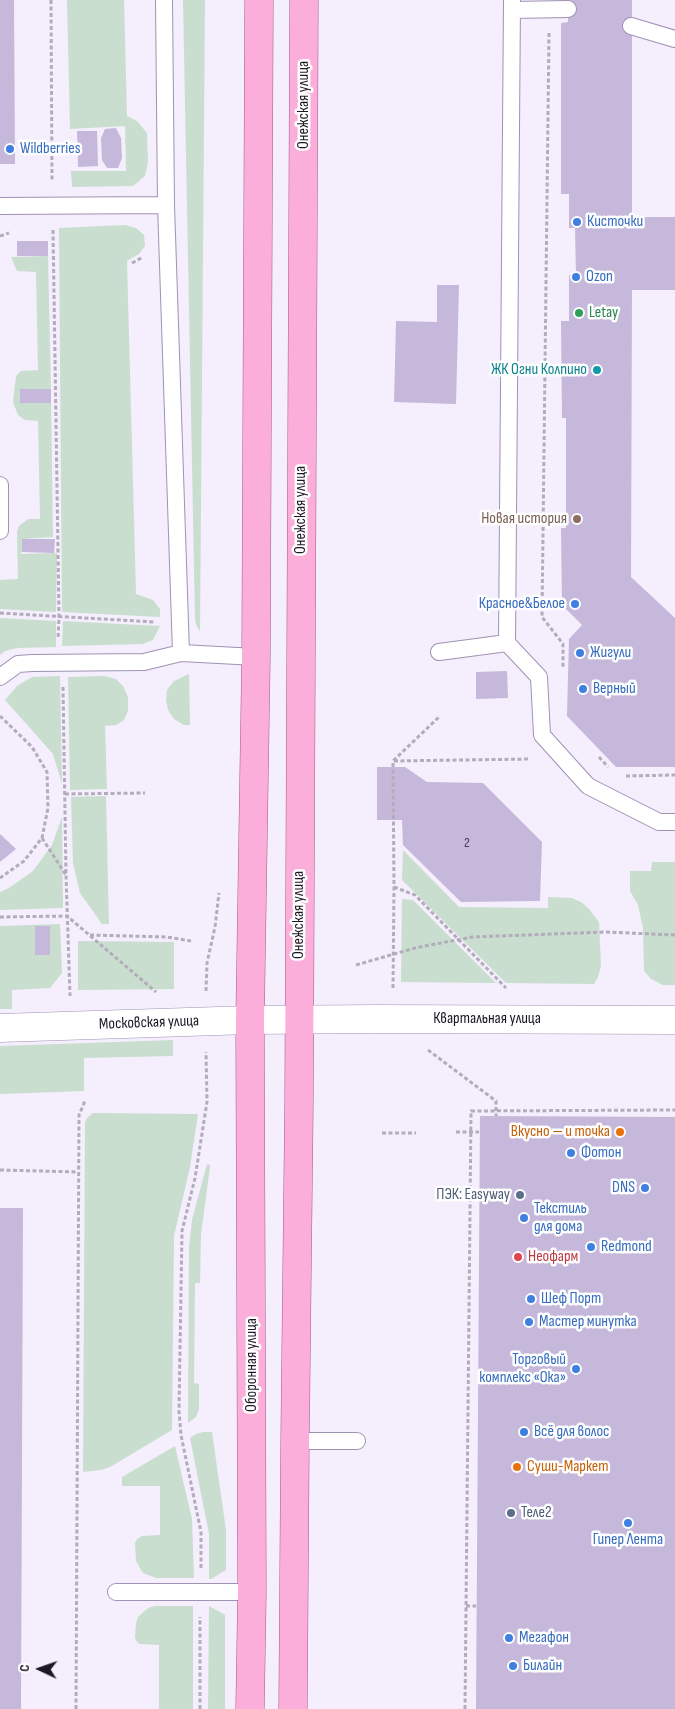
<!DOCTYPE html>
<html>
<head>
<meta charset="utf-8">
<style>
  body { margin:0 }
  #map { position:relative; width:675px; height:1709px; overflow:hidden; background:#f4eefd; font-family:"Sofia Sans Condensed",sans-serif }
  canvas { display:block }
  .north { position:absolute; left:15px; top:1644px; width:50px; height:50px; -webkit-text-stroke:4px #fefefe; paint-order:stroke; rotate:273deg; font-size:14px; font-weight:700; line-height:20px; text-align:center; color:#1c1724 }
  .north::after { content:''; display:block; margin:auto; width:18px; height:22px; background:#1c1724; clip-path:polygon(50% 0,100% 100%,50% 72%,0 100%) }
</style>
</head>
<body>
<div id="map">
<canvas width="675" height="1709"></canvas>
<div class="north">С</div>
</div>
<script>
const ctx = document.querySelector('canvas').getContext('2d');
ctx.lineJoin = 'round';
function paint(path, color) { ctx.fillStyle = color; ctx.fill(path, 'evenodd'); }
const poly = rows => new Path2D(rows.map(r => 'M' + r).join(''));
function strokePath(path, color, width, dash) { ctx.strokeStyle = color; ctx.lineWidth = width; ctx.lineCap = dash ? 'butt' : 'round'; ctx.setLineDash(dash || []); ctx.stroke(path); }
function label(font, color, halo, rows, align = 'center') {
  ctx.font = font + ' "Sofia Sans Condensed",sans-serif'; ctx.lineWidth = 5; ctx.setLineDash([]); ctx.textBaseline = 'middle'; ctx.strokeStyle = halo; ctx.fillStyle = color; for (const [text, x, y, turn = 0] of rows) {
    ctx.save(); ctx.translate(x, y); ctx.rotate((+turn || 0) * Math.PI / 180); ctx.textAlign = isNaN(turn) ? turn : align; if (halo) ctx.strokeText(text, 0, 0); ctx.fillText(text, 0, 0); ctx.restore();
  }
}
paint(poly([
  [67,0,124,0,127,116,137,121,147,133,148,162,145,176,133,186,72,187,71,171,126,171,125,126,70,129],
  [183,0,205,0,200,631,197,627,195,620],
  [125,225,136,228,144,235,145,246,139,254,127,261,136,594,153,600,160,609,160,617,62,612,59,228],
  [48,256,51,389,20,389,20,402,51,403,53,537,23,539,22,552,20,554,57,553,56,612,0,609,0,580,18,579,17,532,19,526,28,519,40,519,38,421,25,420,18,415,13,402,16,376,21,371,38,370,36,272,17,271,11,257],
  [0,618,56,621,56,647,17,648,5,651,0,655],
  [63,621,160,626,153,640,143,644,62,646],
  [189,674,190,725,184,725,174,719,168,710,166,700,167,690,174,681],
  [60,676,62,784,53,754,5,700,17,686,32,677],
  [104,676,116,679,123,686,128,697,128,711,124,720,116,725,105,726,107,789,70,790,68,677],
  [106,796,109,924,102,924,80,893,73,863,71,797],
  [62,817,63,908,0,910,0,892,9,888,33,871,52,845],
  [403,850,459,907,548,908,548,897,572,898,581,902,589,909,599,922,601,966,598,977,594,984,506,983,402,880],
  [652,862,675,862,675,985,663,985,651,979,644,971,643,928,638,905,630,891,630,871,651,871],
  [402,899,413,900,496,983,401,982],
  [60,924,62,973,50,988,12,990,12,1009,0,1009,0,926],
  [78,941,174,942,174,989,78,990],
  [173,1040,173,1056,84,1058,84,1091,0,1094,0,1046],
  [93,1113,198,1114,190,1167,174,1236,172,1430,110,1467,101,1470,83,1472,85,1122,87,1118],
  [207,1164,210,1165,210,1167,201,1234,200,1283,195,1283,194,1383,199,1384,199,1409,196,1417,188,1423,189,1248,192,1220],
  [203,1432,212,1432,226,1530,226,1570,211,1579,209,1579,209,1534,190,1438,196,1434],
  [175,1446,192,1519,194,1578,156,1578,143,1573,136,1561,135,1543,137,1539,142,1536,160,1535,160,1486,122,1486,122,1477],
  [155,1606,193,1606,193,1709,159,1709,159,1645,140,1644,137,1642,135,1638,136,1623,138,1617,148,1608],
  [209,1606,225,1615,225,1709,208,1709]
]), '#c9dece');
paint(poly([
  [0,0,14,0,15,164,0,164],
  [568,0,632,0,632,217,675,217,675,290,632,290,631,577,675,618,675,767,616,767,567,716,569,639,582,625,562,605,561,528,566,528,566,418,562,418,561,321,569,321,569,275,576,275,575,228,569,228,569,194,561,194,561,23,568,22],
  [116,128,121,138,122,158,118,168,107,168,102,160,101,138,105,129],
  [77,131,97,131,98,166,78,167],
  [17,241,48,241,48,256,17,256],
  [437,285,459,285,456,404,394,402,396,321,437,322],
  [20,389,51,389,51,403,20,403],
  [22,539,55,539,54,553,22,552],
  [507,671,508,698,476,699,476,672],
  [377,767,405,767,427,782,483,783,542,842,540,901,461,902,403,845,402,820,377,820],
  [0,834,16,849,0,862],
  [35,926,50,926,50,955,35,955],
  [480,1116,675,1117,675,1709,476,1709],
  [0,1208,23,1208,21,1709,0,1709]
]), '#c5b8da');
const service = poly([
  [164,0,166,205,181,653],
  [512,0,507,643,539,677,542,735,588,786,659,822,675,822],
  [512,10,568,9],
  [631,26,675,39],
  [0,206,166,205],
  [0,485,0,531],
  [439,652,507,643],
  [0,677,18,664,32,663,144,662,181,653,256,657],
  [295,1441,357,1441],
  [116,1592,252,1592]
]);
const minor = poly([
  [0,1028,250,1020,375,1019,675,1020]
]);
const primary = poly([
  [250,1709,252,1592,250,1020,256,657,259,0],
  [293,1709,295,1441,299,1102,304,0]
]);
strokePath(service, '#9f92b3', 18);
strokePath(minor, '#9f92b3', 29);
strokePath(primary, '#aa5689', 29);
strokePath(poly([
  [51,0,52,181],
  [549,33,542,617,563,644,563,667],
  [53,230,59,616,58,639],
  [0,236,9,233],
  [132,263,143,257],
  [0,613,154,622],
  [63,687,66,875,70,996],
  [0,716,32,747,47,772,48,808,42,838,24,861,0,878],
  [599,757,608,767],
  [394,761,530,759],
  [626,776,675,775],
  [65,794,145,793],
  [42,838,66,875],
  [394,887,415,895,506,988],
  [0,917,67,916,156,992],
  [90,935,167,937,191,941],
  [356,965,415,948,472,937,606,932,675,935],
  [393,988,394,887,393,761,439,717],
  [206,991,207,963,215,927,219,893],
  [428,1050,496,1101,496,1116],
  [456,1132,479,1132],
  [382,1133,416,1133],
  [0,1170,78,1172],
  [201,1568,201,1532,181,1435,179,1411,182,1231,195,1178,207,1102,206,1052],
  [466,1606,476,1606],
  [76,1709,79,1115,85,1101],
  [200,1709,200,1617],
  [465,1709,471,1111,675,1110]
]), '#b2acbb', 3, [4, 2.5]);
strokePath(service, '#fff', 16);
strokePath(minor, '#fff', 28);
strokePath(primary, '#faaed9', 28);
for (const [x, y, r, color] of [
  [10,149,5,"#3f7fe0"],
  [577,222,5,"#3f7fe0"],
  [576,277,5,"#3f7fe0"],
  [579,313,5,"#2e9e5b"],
  [597,370,5,"#0f9aa8"],
  [577,519,5,"#8d6e63"],
  [575,604,5,"#3f7fe0"],
  [580,653,5,"#3f7fe0"],
  [583,689,5,"#3f7fe0"],
  [620,1132,5,"#e8710a"],
  [571,1153,5,"#3f7fe0"],
  [645,1188,5,"#3f7fe0"],
  [520,1195,5,"#5c6f8a"],
  [524,1218,5,"#3f7fe0"],
  [591,1247,5,"#3f7fe0"],
  [518,1257,5,"#e0444e"],
  [531,1299,5,"#3f7fe0"],
  [529,1322,5,"#3f7fe0"],
  [576,1369,5,"#3f7fe0"],
  [524,1432,5,"#3f7fe0"],
  [517,1467,5,"#e8710a"],
  [511,1513,5,"#5c6f8a"],
  [628,1523,5,"#3f7fe0"],
  [509,1638,5,"#3f7fe0"],
  [513,1666,5,"#3f7fe0"]
]) { const dot = new Path2D(); dot.arc(x, y, r, 0, 2 * Math.PI); ctx.fillStyle = color; ctx.fill(dot); strokePath(dot, '#fefefe', 2); }
label('14px', '#463f52', null, [
  ["2",467,843]
]);
label('16px', '#1c1724', '#fefefe', [
  ["Онежская улица",304,105,-90],
  ["Онежская улица",301,510,-90],
  ["Онежская улица",299,915,-90],
  ["Квартальная улица",487,1019],
  ["Московская улица",149,1023,-2],
  ["Оборонная улица",252,1365,-90]
]);
label('16px', '#366cbe', '#fefefe', [
  ["Wildberries",20,149],
  ["Кисточки",587,222],
  ["Ozon",586,277],
  ["Красное&Белое",565,604,"right"],
  ["Жигули",590,653],
  ["Верный",593,689],
  ["Фотон",581,1153],
  ["DNS",635,1188,"right"],
  ["Текстиль",534,1209],
  ["для дома",534,1227],
  ["Redmond",601,1247],
  ["Шеф Порт",541,1299],
  ["Мастер минутка",539,1322],
  ["Торговый",566,1360,"right"],
  ["комплекс «Ока»",566,1378,"right"],
  ["Всё для волос",534,1432],
  ["Гипер Лента",628,1540,"center"],
  ["Мегафон",519,1638],
  ["Билайн",523,1666]
], 'left');
label('16px', '#27864d', '#fefefe', [
  ["Letay",589,313]
], 'left');
label('16px', '#0d838f', '#fefefe', [
  ["ЖК Огни Колпино",587,370]
], 'right');
label('16px', '#785e54', '#fefefe', [
  ["Новая история",567,519]
], 'right');
label('16px', '#c56008', '#fefefe', [
  ["Вкусно — и точка",610,1132],
  ["Суши-Маркет",527,1467,"left"]
], 'right');
label('16px', '#4e5e75', '#fefefe', [
  ["ПЭК: Easyway",510,1195],
  ["Теле2",521,1513,"left"]
], 'right');
label('16px', '#be3a42', '#fefefe', [
  ["Неофарм",528,1257]
], 'left');
</script>
</body>
</html>
